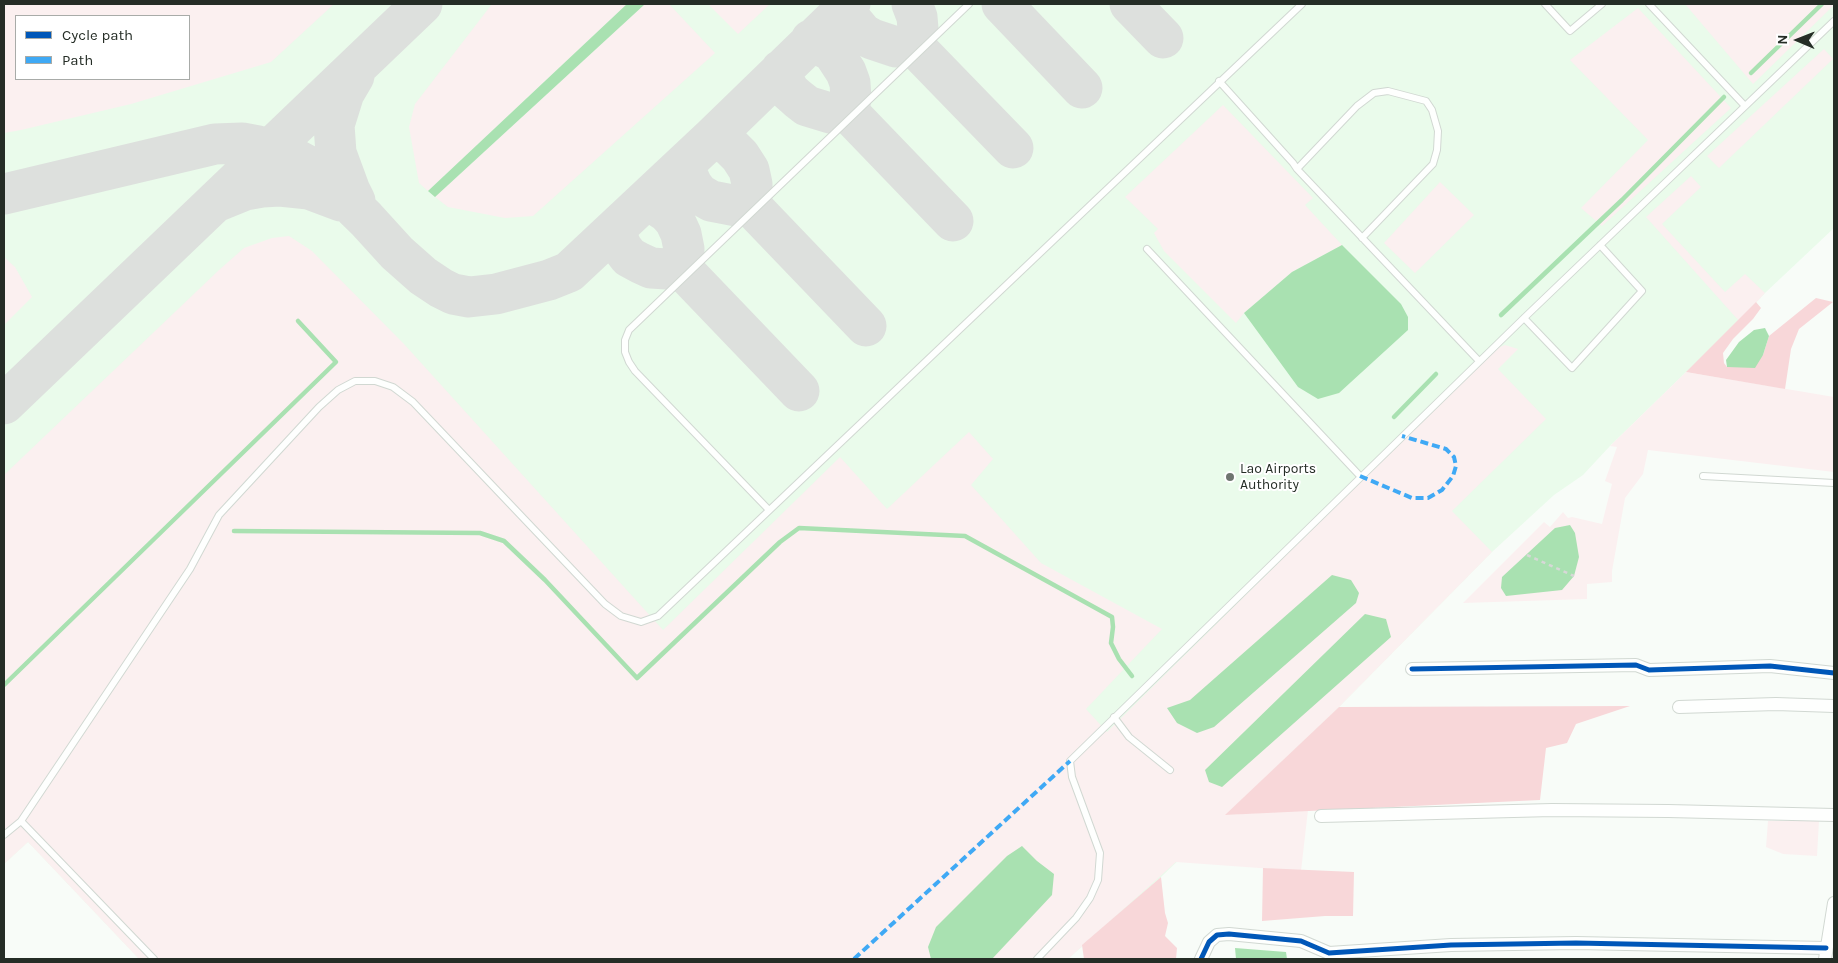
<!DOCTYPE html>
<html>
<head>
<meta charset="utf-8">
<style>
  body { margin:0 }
  #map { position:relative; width:1838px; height:963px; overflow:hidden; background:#f8fcf8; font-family:Karla,sans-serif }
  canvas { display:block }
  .frame { position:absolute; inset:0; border:5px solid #252d26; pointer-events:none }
  .legend { position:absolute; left:15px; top:15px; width:175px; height:65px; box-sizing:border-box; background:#fff; border:1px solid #a8aba8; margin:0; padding:6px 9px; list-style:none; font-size:15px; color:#252d26 }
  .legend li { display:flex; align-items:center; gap:10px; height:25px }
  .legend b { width:25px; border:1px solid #a8aba8 }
  .north { position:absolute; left:1773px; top:15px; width:50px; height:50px; -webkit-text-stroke:4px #fff; paint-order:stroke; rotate:271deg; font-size:14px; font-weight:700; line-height:20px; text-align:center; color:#252d26 }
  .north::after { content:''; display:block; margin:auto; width:18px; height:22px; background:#252d26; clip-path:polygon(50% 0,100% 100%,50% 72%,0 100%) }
</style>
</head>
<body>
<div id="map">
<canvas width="1838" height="963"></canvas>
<div class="frame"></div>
<ul class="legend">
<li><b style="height:6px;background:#0057b8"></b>Cycle path</li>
<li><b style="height:6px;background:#3fa9f5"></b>Path</li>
</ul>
<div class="north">N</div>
</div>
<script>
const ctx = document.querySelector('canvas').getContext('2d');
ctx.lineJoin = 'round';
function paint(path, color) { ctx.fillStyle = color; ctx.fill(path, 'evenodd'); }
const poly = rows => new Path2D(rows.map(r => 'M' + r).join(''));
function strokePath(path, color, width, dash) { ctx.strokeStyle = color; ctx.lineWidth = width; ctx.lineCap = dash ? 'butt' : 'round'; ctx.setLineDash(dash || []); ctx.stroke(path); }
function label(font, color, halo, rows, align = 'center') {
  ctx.font = font + ' Karla,sans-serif'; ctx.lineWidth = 4; ctx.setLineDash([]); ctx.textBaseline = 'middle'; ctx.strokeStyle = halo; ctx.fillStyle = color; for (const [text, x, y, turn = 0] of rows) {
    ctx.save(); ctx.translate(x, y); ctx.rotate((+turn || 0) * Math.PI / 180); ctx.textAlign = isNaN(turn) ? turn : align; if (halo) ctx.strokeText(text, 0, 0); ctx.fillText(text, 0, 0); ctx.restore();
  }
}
paint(poly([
  [4,4,1834,4,1834,228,1765,293,1739,321,1610,446,1583,475,1554,495,1492,552,1339,707,1161,877,1068,959,139,959,28,842,4,864],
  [16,16,189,16,189,79,16,79]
]), '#eafbeb');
paint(poly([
  [4,4,334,4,271,62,131,104,21,130,4,133],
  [16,16,189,16,189,79,16,79],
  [492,4,627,4,428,191,419,183,409,127,415,104],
  [645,4,669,4,715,53,533,216,505,218,448,207,435,197],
  [708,4,770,4,738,34],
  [1685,4,1834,4,1834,5,1753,84],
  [1638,8,1731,108,1602,226,1581,208,1648,140,1570,60],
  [1824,49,1833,59,1719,168,1707,156],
  [1223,105,1313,198,1305,205,1342,245,1292,272,1244,313,1236,323,1164,251,1154,233,1158,229,1125,197],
  [1691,176,1701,187,1662,224,1725,292,1745,274,1765,293,1739,321,1646,217],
  [1440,182,1474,215,1415,273,1384,243],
  [289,236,312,251,404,344,663,630,840,457,887,509,969,432,993,459,971,485,1041,563,1162,629,1086,709,1107,732,1495,349,1505,345,1518,349,1498,369,1546,419,1452,511,1492,552,1339,707,1226,815,1308,810,1301,871,1176,862,1068,959,139,959,28,842,4,864,4,475,219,270,244,248,272,238],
  [4,257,15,267,32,297,4,325],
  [1686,372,1834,397,1834,472,1648,450,1643,474,1625,498,1612,571,1612,582,1587,584,1587,599,1463,603,1544,522,1550,527,1563,512,1568,518,1572,517,1602,524,1612,484,1605,481,1617,447,1610,446],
  [1768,821,1819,821,1817,856,1783,854,1766,847]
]), '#fbf0f0');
paint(poly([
  [1816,298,1833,302,1799,329,1791,349,1785,389,1686,372,1756,302,1761,308,1753,319,1733,339,1723,353,1724,363,1727,367,1763,355,1769,336],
  [1630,706,1576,724,1567,743,1546,748,1540,800,1225,815,1339,707],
  [1263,868,1354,872,1353,916,1325,916,1262,921],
  [1161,877,1165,913,1168,923,1165,936,1177,948,1176,959,1084,959,1082,945]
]), '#f8d7d9');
paint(poly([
  [627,4,645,4,435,197,428,191],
  [1342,245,1401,304,1408,317,1408,330,1339,393,1318,399,1298,387,1244,313,1292,272],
  [1765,328,1769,336,1763,355,1755,368,1727,367,1726,360,1739,342,1754,330],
  [1570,525,1575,533,1579,557,1574,576,1562,590,1506,596,1501,588,1502,577,1555,528],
  [1332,575,1351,580,1359,593,1356,603,1214,727,1197,733,1177,723,1167,708,1190,700],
  [1365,614,1386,619,1391,637,1222,787,1209,782,1205,770],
  [1022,846,1037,861,1054,874,1052,895,992,959,931,959,928,947,936,927,1007,856],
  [1235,948,1286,952,1287,959,1236,959]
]), '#a9e1b1');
strokePath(poly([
  [1751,73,1822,4],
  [1501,315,1622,200,1724,97],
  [1394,417,1436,374],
  [234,531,480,533,504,541,545,580,637,678,780,542,799,528,965,536,1112,617,1113,627,1111,643,1119,659,1132,676],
  [4,685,336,362,298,321]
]), '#a9e1b1', 4.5);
strokePath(poly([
  [912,4,917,17,918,29,915,47,1013,148],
  [1002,4,1082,88],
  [1130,4,1163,38],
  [843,10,863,34,872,39,896,47,915,47],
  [811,40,833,52,846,72,850,83,851,99,848,112,953,221],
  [781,70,785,83,789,91,798,99,807,106,830,113,848,112],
  [354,76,344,93,334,125,336,153,350,191,355,201],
  [713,137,730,146,740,156,749,170,752,184,752,197,749,204,866,326],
  [683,165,692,185,699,194,711,201,737,206,749,204],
  [4,194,215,144,242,143,258,146,284,153,316,170,366,219,397,253,423,276,441,288,453,294,469,297,496,294,549,280,569,272,713,137,850,4],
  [647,199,667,212,675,221,681,234,684,249,683,270,799,391],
  [218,201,245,190,262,187,280,186,309,189,341,201],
  [614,230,622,248,629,257,640,263,651,268,683,270],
  [4,404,422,4]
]), '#dde0dd', 41);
const lane = poly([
  [1545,4,1570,31,1602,4],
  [1649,4,1745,106],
  [1219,81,1293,163,1297,169],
  [1362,238,1433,164,1437,150,1438,131,1432,110,1426,101,1388,91,1374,93,1357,106,1297,169,1479,361],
  [1147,249,1360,476],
  [1524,318,1572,368,1642,291,1600,245],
  [1703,476,1834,483],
  [769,510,635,371,629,362,625,352,625,340,629,330,969,4],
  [1114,717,1129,737,1170,770],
  [21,821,190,569,219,515,319,407,338,390,355,381,375,381,393,387,413,402,605,604,621,616,641,622,658,616,1302,4],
  [4,835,21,821,154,959],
  [1037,959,1076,918,1090,898,1098,880,1100,853,1072,777,1070,761,1524,318,1834,21]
]);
const street = poly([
  [1412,669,1636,665,1649,670,1770,666,1834,673],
  [1679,707,1776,704,1834,706],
  [1321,816,1552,810,1668,811,1834,815],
  [1201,959,1209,942,1217,935,1229,934,1301,941,1329,953,1451,945,1576,943,1826,948],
  [1825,959,1834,903]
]);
strokePath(lane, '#d1d8d2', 8);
strokePath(street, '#d1d8d2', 14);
strokePath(poly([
  [1527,555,1574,576]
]), '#d7d8d7', 2.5, [4, 4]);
strokePath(lane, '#fefffe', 6);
strokePath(street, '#fefffe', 12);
strokePath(poly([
  [1360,476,1412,498,1428,498,1442,490,1453,476,1456,466,1454,457,1446,449,1402,436],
  [854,959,1070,761]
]), '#3fa9f5', 4, [8, 4]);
strokePath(poly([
  [1412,669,1636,665,1649,670,1770,666,1834,673],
  [1201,959,1209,942,1217,935,1229,934,1301,941,1329,953,1451,945,1576,943,1826,948]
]), '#0057b8', 5);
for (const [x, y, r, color] of [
  [1230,477,5,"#6f7570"]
]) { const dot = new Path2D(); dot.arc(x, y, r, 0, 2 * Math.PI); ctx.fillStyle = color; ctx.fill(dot); strokePath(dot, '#fff', 2); }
label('14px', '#252d26', '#fff', [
  ["Lao Airports",1240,469],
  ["Authority",1240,485]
], 'left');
</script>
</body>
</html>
